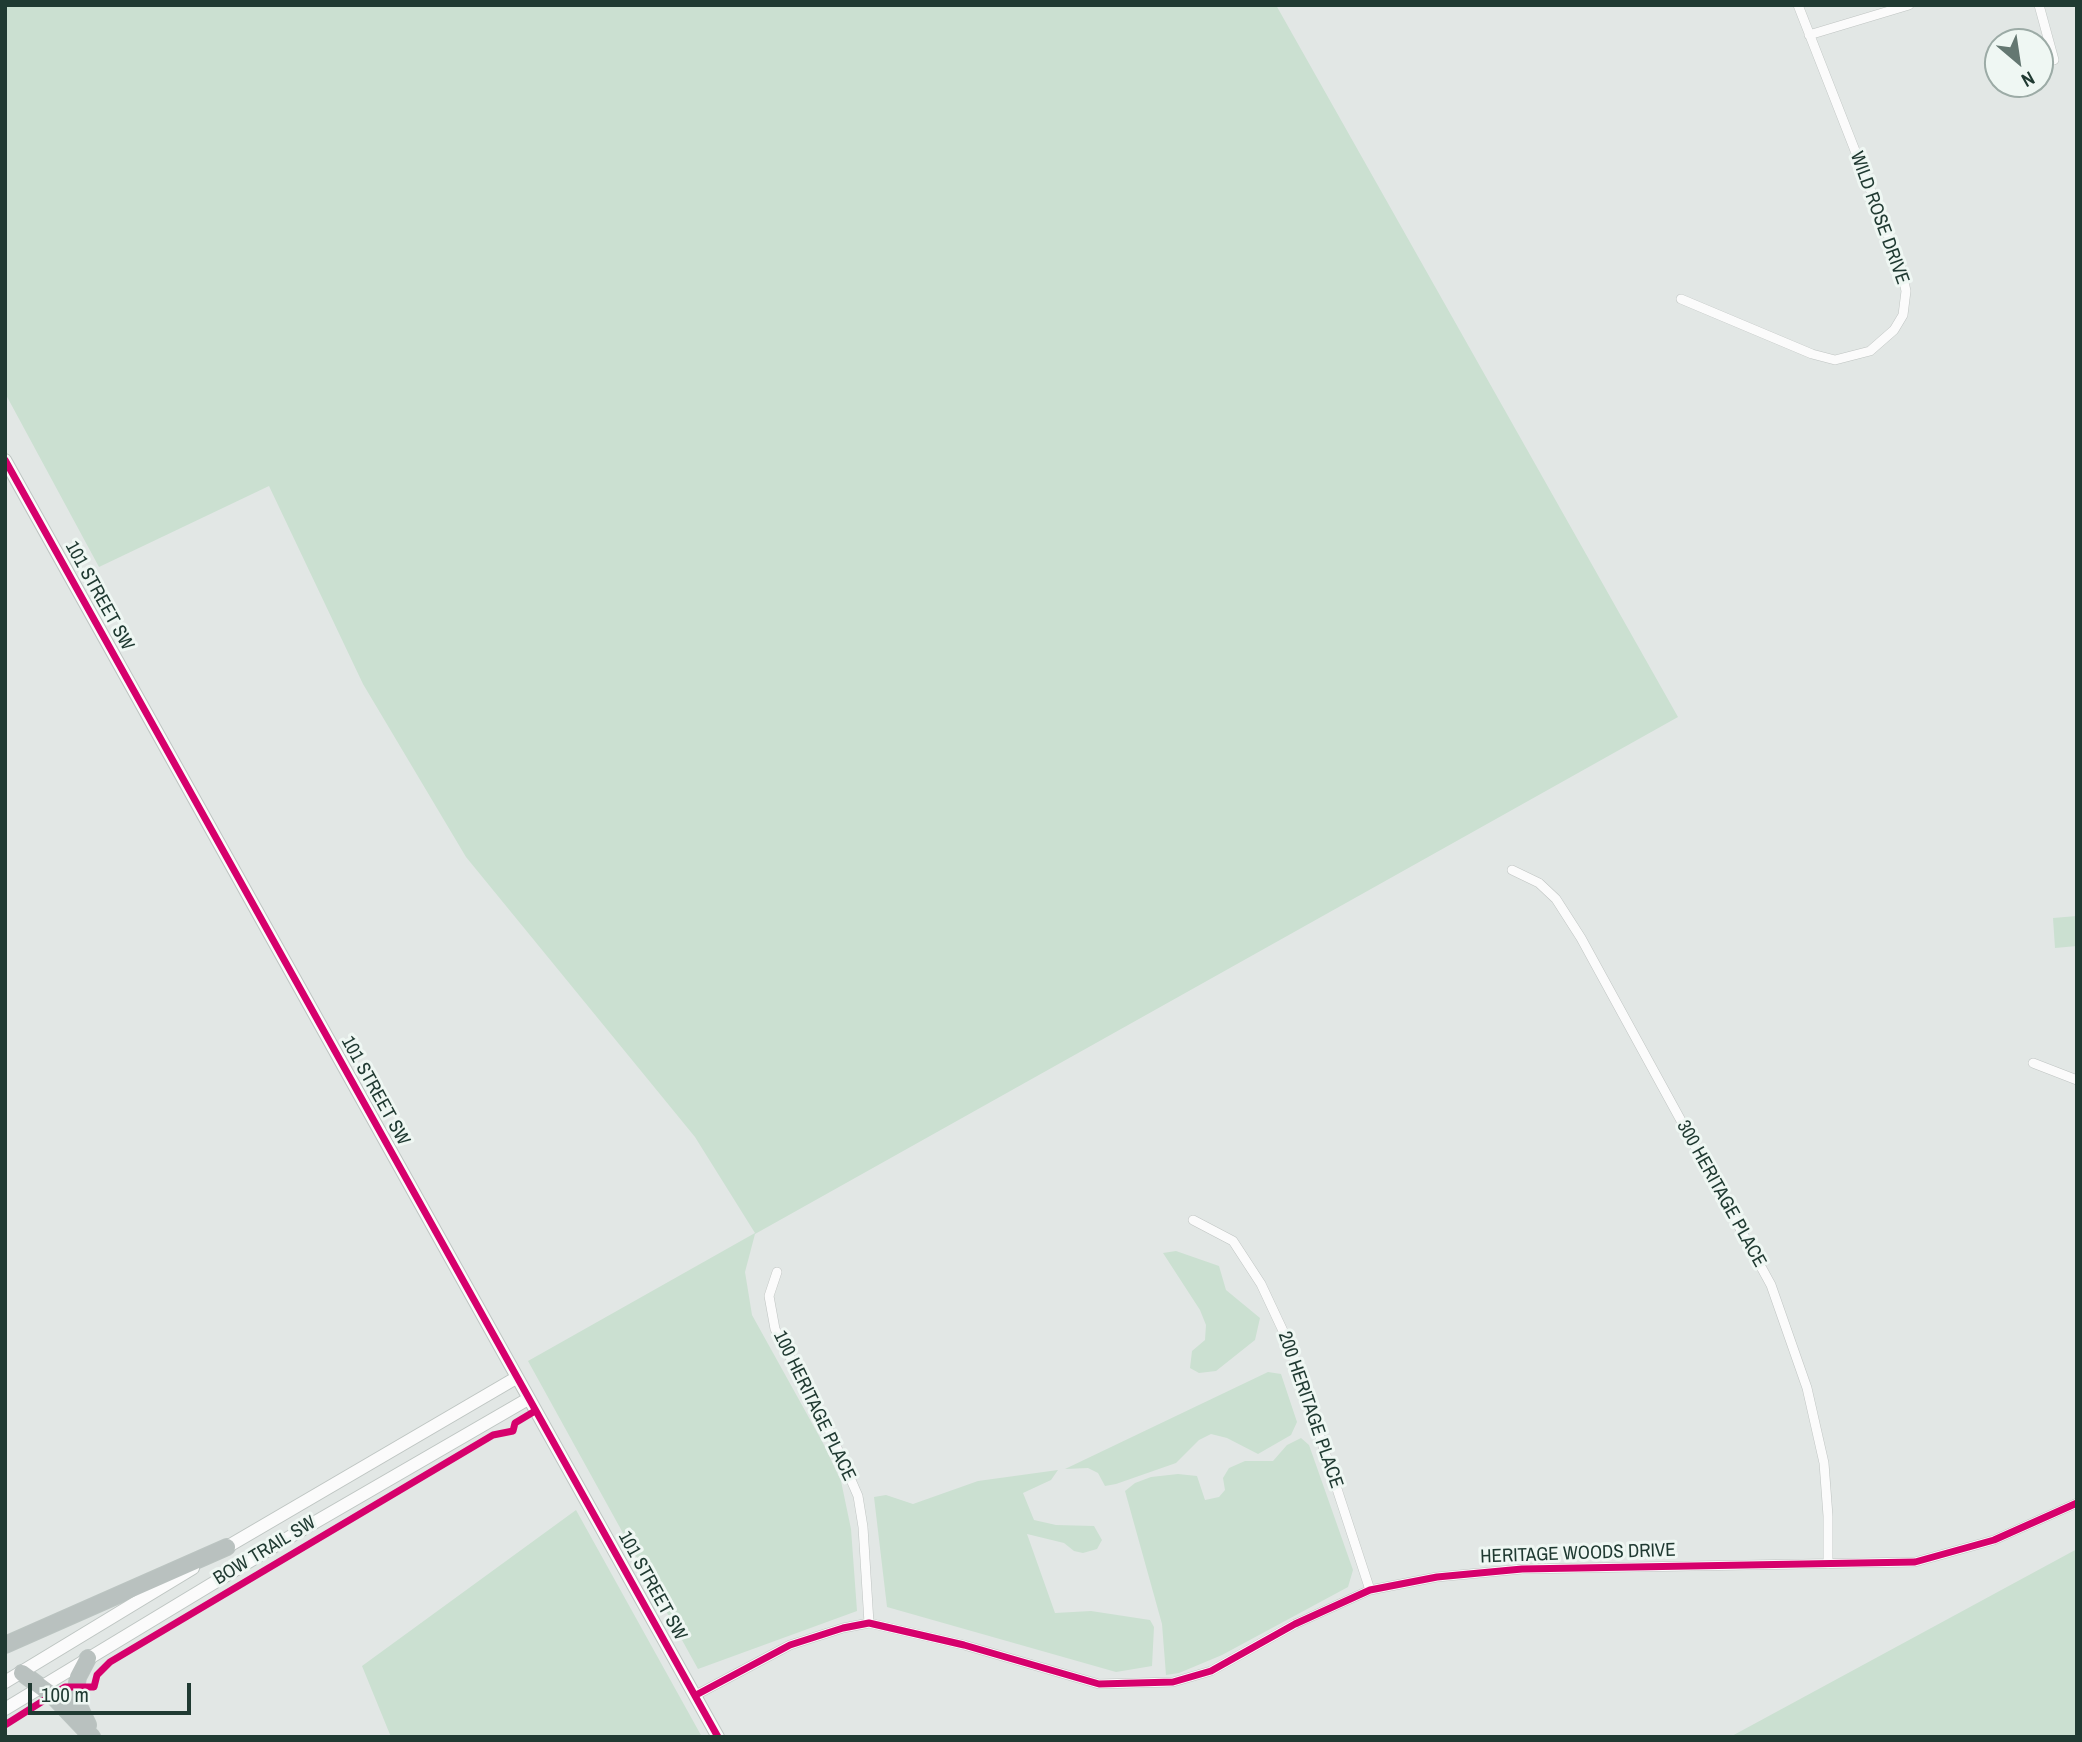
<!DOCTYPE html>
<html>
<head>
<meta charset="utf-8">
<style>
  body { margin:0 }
  #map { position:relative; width:2082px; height:1742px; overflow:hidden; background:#e2e7e5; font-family:"Archivo Narrow",sans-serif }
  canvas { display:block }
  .frame { position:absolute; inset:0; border:7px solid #203a32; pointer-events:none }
  .north { position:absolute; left:1984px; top:28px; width:70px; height:70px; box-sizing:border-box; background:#eff7f3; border:2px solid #9caba6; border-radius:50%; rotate:151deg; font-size:19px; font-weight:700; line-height:28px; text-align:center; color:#203a32 }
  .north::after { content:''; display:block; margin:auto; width:24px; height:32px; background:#647771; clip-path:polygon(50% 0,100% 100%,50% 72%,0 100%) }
  .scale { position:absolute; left:28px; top:1683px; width:163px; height:32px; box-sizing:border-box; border:4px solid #203a32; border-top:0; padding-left:9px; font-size:21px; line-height:24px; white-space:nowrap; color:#203a32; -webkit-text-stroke:5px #eff7f3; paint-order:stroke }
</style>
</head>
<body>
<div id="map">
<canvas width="2082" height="1742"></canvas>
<div class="frame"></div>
<div class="north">N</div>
<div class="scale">100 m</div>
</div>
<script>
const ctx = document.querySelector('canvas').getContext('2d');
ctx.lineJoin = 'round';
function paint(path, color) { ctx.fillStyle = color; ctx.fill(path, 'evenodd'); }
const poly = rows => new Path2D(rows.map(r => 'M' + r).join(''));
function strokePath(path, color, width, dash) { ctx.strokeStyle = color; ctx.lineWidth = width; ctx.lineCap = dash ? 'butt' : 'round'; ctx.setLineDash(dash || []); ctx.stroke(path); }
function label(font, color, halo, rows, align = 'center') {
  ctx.font = font + ' "Archivo Narrow",sans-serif'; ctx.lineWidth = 6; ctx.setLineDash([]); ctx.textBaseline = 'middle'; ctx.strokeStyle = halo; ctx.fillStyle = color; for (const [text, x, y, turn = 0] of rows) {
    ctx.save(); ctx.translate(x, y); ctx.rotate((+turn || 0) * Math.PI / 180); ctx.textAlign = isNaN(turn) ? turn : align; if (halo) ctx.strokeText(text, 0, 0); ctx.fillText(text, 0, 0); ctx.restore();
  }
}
paint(poly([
  [5,5,1276,5,1678,717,755,1234,745,1272,752,1315,823,1443,841,1481,851,1529,857,1611,698,1669,528,1361,755,1233,695,1137,466,857,363,684,269,486,99,567,5,393],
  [2077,916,2077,946,2055,948,2053,918],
  [1176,1251,1219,1266,1226,1290,1260,1318,1255,1340,1216,1371,1199,1373,1190,1368,1192,1351,1205,1340,1206,1325,1200,1310,1163,1253],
  [1268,1372,1281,1374,1297,1422,1291,1435,1258,1454,1227,1438,1211,1434,1199,1440,1176,1463,1116,1484,1105,1486,1098,1473,1088,1468,1065,1469],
  [1301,1438,1309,1445,1353,1570,1348,1587,1222,1655,1179,1673,1166,1675,1162,1624,1125,1491,1135,1483,1151,1477,1178,1474,1197,1476,1205,1500,1219,1497,1225,1490,1223,1478,1229,1468,1245,1461,1273,1461,1287,1445],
  [1058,1470,1051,1480,1023,1493,1034,1520,1056,1525,1094,1526,1102,1540,1097,1549,1083,1553,1074,1551,1064,1543,1027,1534,1055,1613,1091,1611,1150,1620,1154,1627,1152,1666,1116,1672,887,1607,874,1497,886,1495,913,1504,978,1481],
  [576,1510,702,1737,391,1737,362,1666],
  [2077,1549,2077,1737,1730,1737]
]), '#cbe0d1');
const street = poly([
  [2039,5,2054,60],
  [1809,35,1909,5],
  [1681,299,1812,354,1835,360,1870,351,1894,330,1903,315,1906,291,1901,268,1798,5],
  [1512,870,1539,883,1556,899,1581,938,1771,1285,1807,1388,1824,1463,1828,1516,1828,1564],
  [2033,1063,2077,1080],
  [1193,1220,1233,1241,1261,1284,1291,1348,1370,1590],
  [777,1272,769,1296,775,1329,831,1434,858,1496,863,1527,869,1623],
  [696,1695,790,1645,843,1628,869,1623,964,1645,1099,1684,1173,1682,1211,1671,1295,1624,1370,1590,1437,1577,1522,1569,1915,1562,1994,1540,2077,1503]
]);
const secondary = poly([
  [5,460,718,1737],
  [220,1551,516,1378],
  [5,1682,193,1568],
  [5,1709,293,1535,528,1399]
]);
const highway = poly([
  [5,1645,227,1547],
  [88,1658,78,1677,76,1689,77,1702,88,1725],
  [22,1673,52,1695,92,1737]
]);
strokePath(street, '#bfc4c2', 10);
strokePath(secondary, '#bec5c2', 14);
strokePath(highway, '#bbc4c1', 18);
strokePath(street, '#fbfbfb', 9);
strokePath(secondary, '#fbfbfb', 12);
strokePath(highway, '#b9c1bf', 16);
strokePath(poly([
  [5,460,718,1737],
  [696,1695,790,1645,843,1628,869,1623,964,1645,1099,1684,1173,1682,1211,1671,1295,1624,1370,1590,1437,1577,1522,1569,1915,1562,1994,1540,2077,1503],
  [5,1725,65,1687,94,1687,97,1675,110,1662,493,1435,513,1431,515,1423,535,1411]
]), '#d6006c', 7);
label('19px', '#203a32', '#eff7f3', [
  ["WILD ROSE DRIVE",1879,218,70],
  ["101 STREET SW",99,596,61],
  ["101 STREET SW",375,1091,61],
  ["300 HERITAGE PLACE",1721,1194,61],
  ["100 HERITAGE PLACE",814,1406,64],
  ["200 HERITAGE PLACE",1310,1410,71],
  ["BOW TRAIL SW",265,1551,-31],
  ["HERITAGE WOODS DRIVE",1578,1554,-2],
  ["101 STREET SW",652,1586,61]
]);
</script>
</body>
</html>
